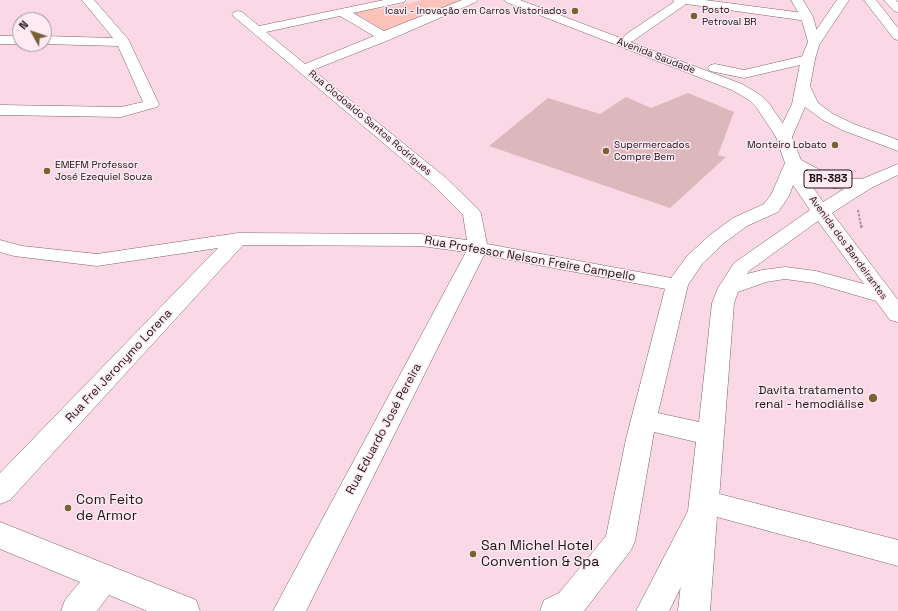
<!DOCTYPE html>
<html>
<head>
<meta charset="utf-8">
<style>
  body { margin:0 }
  #map { position:relative; width:898px; height:611px; overflow:hidden; background:#fad8e5; font-family:"Space Grotesk",sans-serif }
  canvas { display:block }
  .north { position:absolute; left:12px; top:12px; width:40px; height:40px; box-sizing:border-box; background:#feeaf2; border:1px solid #a4939a; border-radius:50%; rotate:310deg; font-size:11px; font-weight:700; line-height:16px; text-align:center; color:#1c1116 }
  .north::after { content:''; display:block; margin:auto; width:14px; height:18px; background:#796132; clip-path:polygon(50% 0,100% 100%,50% 72%,0 100%) }
</style>
</head>
<body>
<div id="map">
<canvas width="898" height="611"></canvas>
<div class="north">N</div>
</div>
<script>
const ctx = document.querySelector('canvas').getContext('2d');
ctx.lineJoin = 'round';
function paint(path, color) { ctx.fillStyle = color; ctx.fill(path, 'evenodd'); }
const poly = rows => new Path2D(rows.map(r => 'M' + r).join(''));
function strokePath(path, color, width, dash) { ctx.strokeStyle = color; ctx.lineWidth = width; ctx.lineCap = dash ? 'butt' : 'round'; ctx.setLineDash(dash || []); ctx.stroke(path); }
function label(font, color, halo, rows, align = 'center') {
  ctx.font = font + ' "Space Grotesk",sans-serif'; ctx.lineWidth = 3; ctx.setLineDash([]); ctx.textBaseline = 'middle'; ctx.strokeStyle = halo; ctx.fillStyle = color; for (const [text, x, y, turn = 0] of rows) {
    ctx.save(); ctx.translate(x, y); ctx.rotate((+turn || 0) * Math.PI / 180); ctx.textAlign = isNaN(turn) ? turn : align; if (halo) ctx.strokeText(text, 0, 0); ctx.fillText(text, 0, 0); ctx.restore();
  }
}
paint(poly([
  [424,0,464,0,386,32,351,12,369,8,382,9]
]), '#fcc3ba');
paint(poly([
  [688,93,734,112,718,155,726,157,670,208,489,146,548,98,600,114,626,97,651,108]
]), '#dcb8bc');
const minor = poly([
  [82,0,94,0,128,39,159,104,157,107,121,117,0,115,0,105,121,107,143,102,118,46,44,44,44,36,113,38,82,0],
  [384,0,406,0,404,2,353,13,384,31,462,0,478,0,476,2,389,40,313,70,445,177,479,210,481,214,487,244,677,279,685,280,688,285,685,290,677,291,484,255,306,611,273,611,466,252,421,246,243,245,10,500,0,504,0,473,218,248,97,266,14,256,0,252,0,240,22,246,97,254,238,233,421,234,467,240,463,215,433,185,232,15,234,12,238,11,242,12,259,26,384,0],
  [340,16,374,36,305,64,266,32,340,16],
  [504,0,520,0,623,39,625,35,674,2,673,0,705,0,811,14,813,17,811,20,807,21,686,4,633,41,630,42,742,84,759,94,768,102,792,137,790,140,784,142,778,140,757,108,749,100,732,90,506,2,504,0],
  [0,36,20,36,20,44,0,44,0,36],
  [808,55,813,56,815,59,813,62,744,78,710,71,708,68,710,65,715,64,744,70,808,55],
  [704,490,898,540,898,566,717,517,710,611,678,611,688,519,693,510,690,502,694,494,704,490]
]);
const major = poly([
  [791,0,803,0,813,17,820,42,815,59,810,86,818,103,833,114,854,124,898,140,898,151,842,130,823,120,805,107,792,137,801,160,822,171,841,179,862,179,898,164,898,175,871,188,832,213,898,300,898,322,890,320,876,301,814,283,785,279,766,282,738,292,734,303,718,512,669,611,636,611,688,511,696,442,654,432,635,541,631,550,584,611,540,611,544,600,559,593,606,536,626,439,666,285,687,256,710,235,733,218,764,204,771,195,785,163,776,137,792,104,801,59,808,42,801,17,791,0],
  [808,178,833,188,844,189,823,202,812,186,808,178],
  [793,185,810,210,734,263,718,288,712,303,699,422,658,413,688,285,702,264,724,243,747,226,778,212,789,196,793,185],
  [818,221,864,284,816,271,785,267,762,270,747,274,749,271,818,221],
  [0,522,196,600,200,611,147,611,109,595,97,611,61,611,65,600,80,582,0,549,0,522]
]);
const highway = poly([
  [837,0,849,0,819,45,809,45,808,42,837,0],
  [864,0,876,0,898,28,898,40,894,39,864,0],
  [884,0,896,0,898,2,898,12,894,11,884,0]
]);
strokePath(minor, '#7e626d', 1);
strokePath(major, '#7e626d', 1);
strokePath(highway, '#7e626d', 1);
strokePath(poly([
  [858,210,861,226]
]), '#aa919b', 2, [2.5, 1.5]);
strokePath(poly([
  [861,225,862,230]
]), '#aa919b', 2.5, [3, 2]);
paint(minor, '#fff');
paint(major, '#fff');
paint(highway, '#fff');
for (const [x, y, r, color] of [
  [575,11,4,"#796132"],
  [694,16,4,"#796132"],
  [835,145,4,"#796132"],
  [606,151,4,"#796132"],
  [47,171,4,"#796132"],
  [873,398,5,"#796132"],
  [68,508,4,"#796132"],
  [473,554,4,"#796132"]
]) { const dot = new Path2D(); dot.arc(x, y, r, 0, 2 * Math.PI); ctx.fillStyle = color; ctx.fill(dot); strokePath(dot, '#feeaf2', 1.5); }
label('10px', '#1c1116', '#feeaf2', [
  ["Posto",702,10],
  ["Petroval BR",702,22],
  ["Icavi - Inovação em Carros Vistoriados",567,11,"right"],
  ["Supermercados",614,145],
  ["Compre Bem",614,157],
  ["Monteiro Lobato",827,145,"right"],
  ["EMEFM Professor",55,165],
  ["José Ezequiel Souza",55,177]
], 'left');
label('10px', '#1c1116', '#feeaf2', [
  ["Avenida Saudade",656,56,21],
  ["Rua Clodoaldo Santos Rodrigues",370,123,40],
  ["Avenida dos Bandeirantes",848,248,54]
]);
for (const [x, y, w] of [
  [828,179,48]
]) { const box = new Path2D(); box.roundRect(x - w / 2, y - 9, w, 18, 3); ctx.fillStyle = '#feeaf2'; ctx.fill(box); strokePath(box, '#1c1116', 1); }
label('bold 11px', '#1c1116', null, [
  ["BR-383",828,179]
]);
label('12px', '#1c1116', '#feeaf2', [
  ["Rua Professor Nelson Freire Campello",530,259,10],
  ["Rua Frei Jeronymo Lorena",119,366,-47],
  ["Rua Eduardo José Pereira",384,429,-62]
]);
label('12px', '#1c1116', '#feeaf2', [
  ["Davita tratamento",864,391],
  ["renal - hemodiálise",864,405]
], 'right');
label('14px', '#1c1116', '#feeaf2', [
  ["Com Feito",76,500],
  ["de Armor",76,516],
  ["San Michel Hotel",481,546],
  ["Convention & Spa",481,562]
], 'left');
</script>
</body>
</html>
